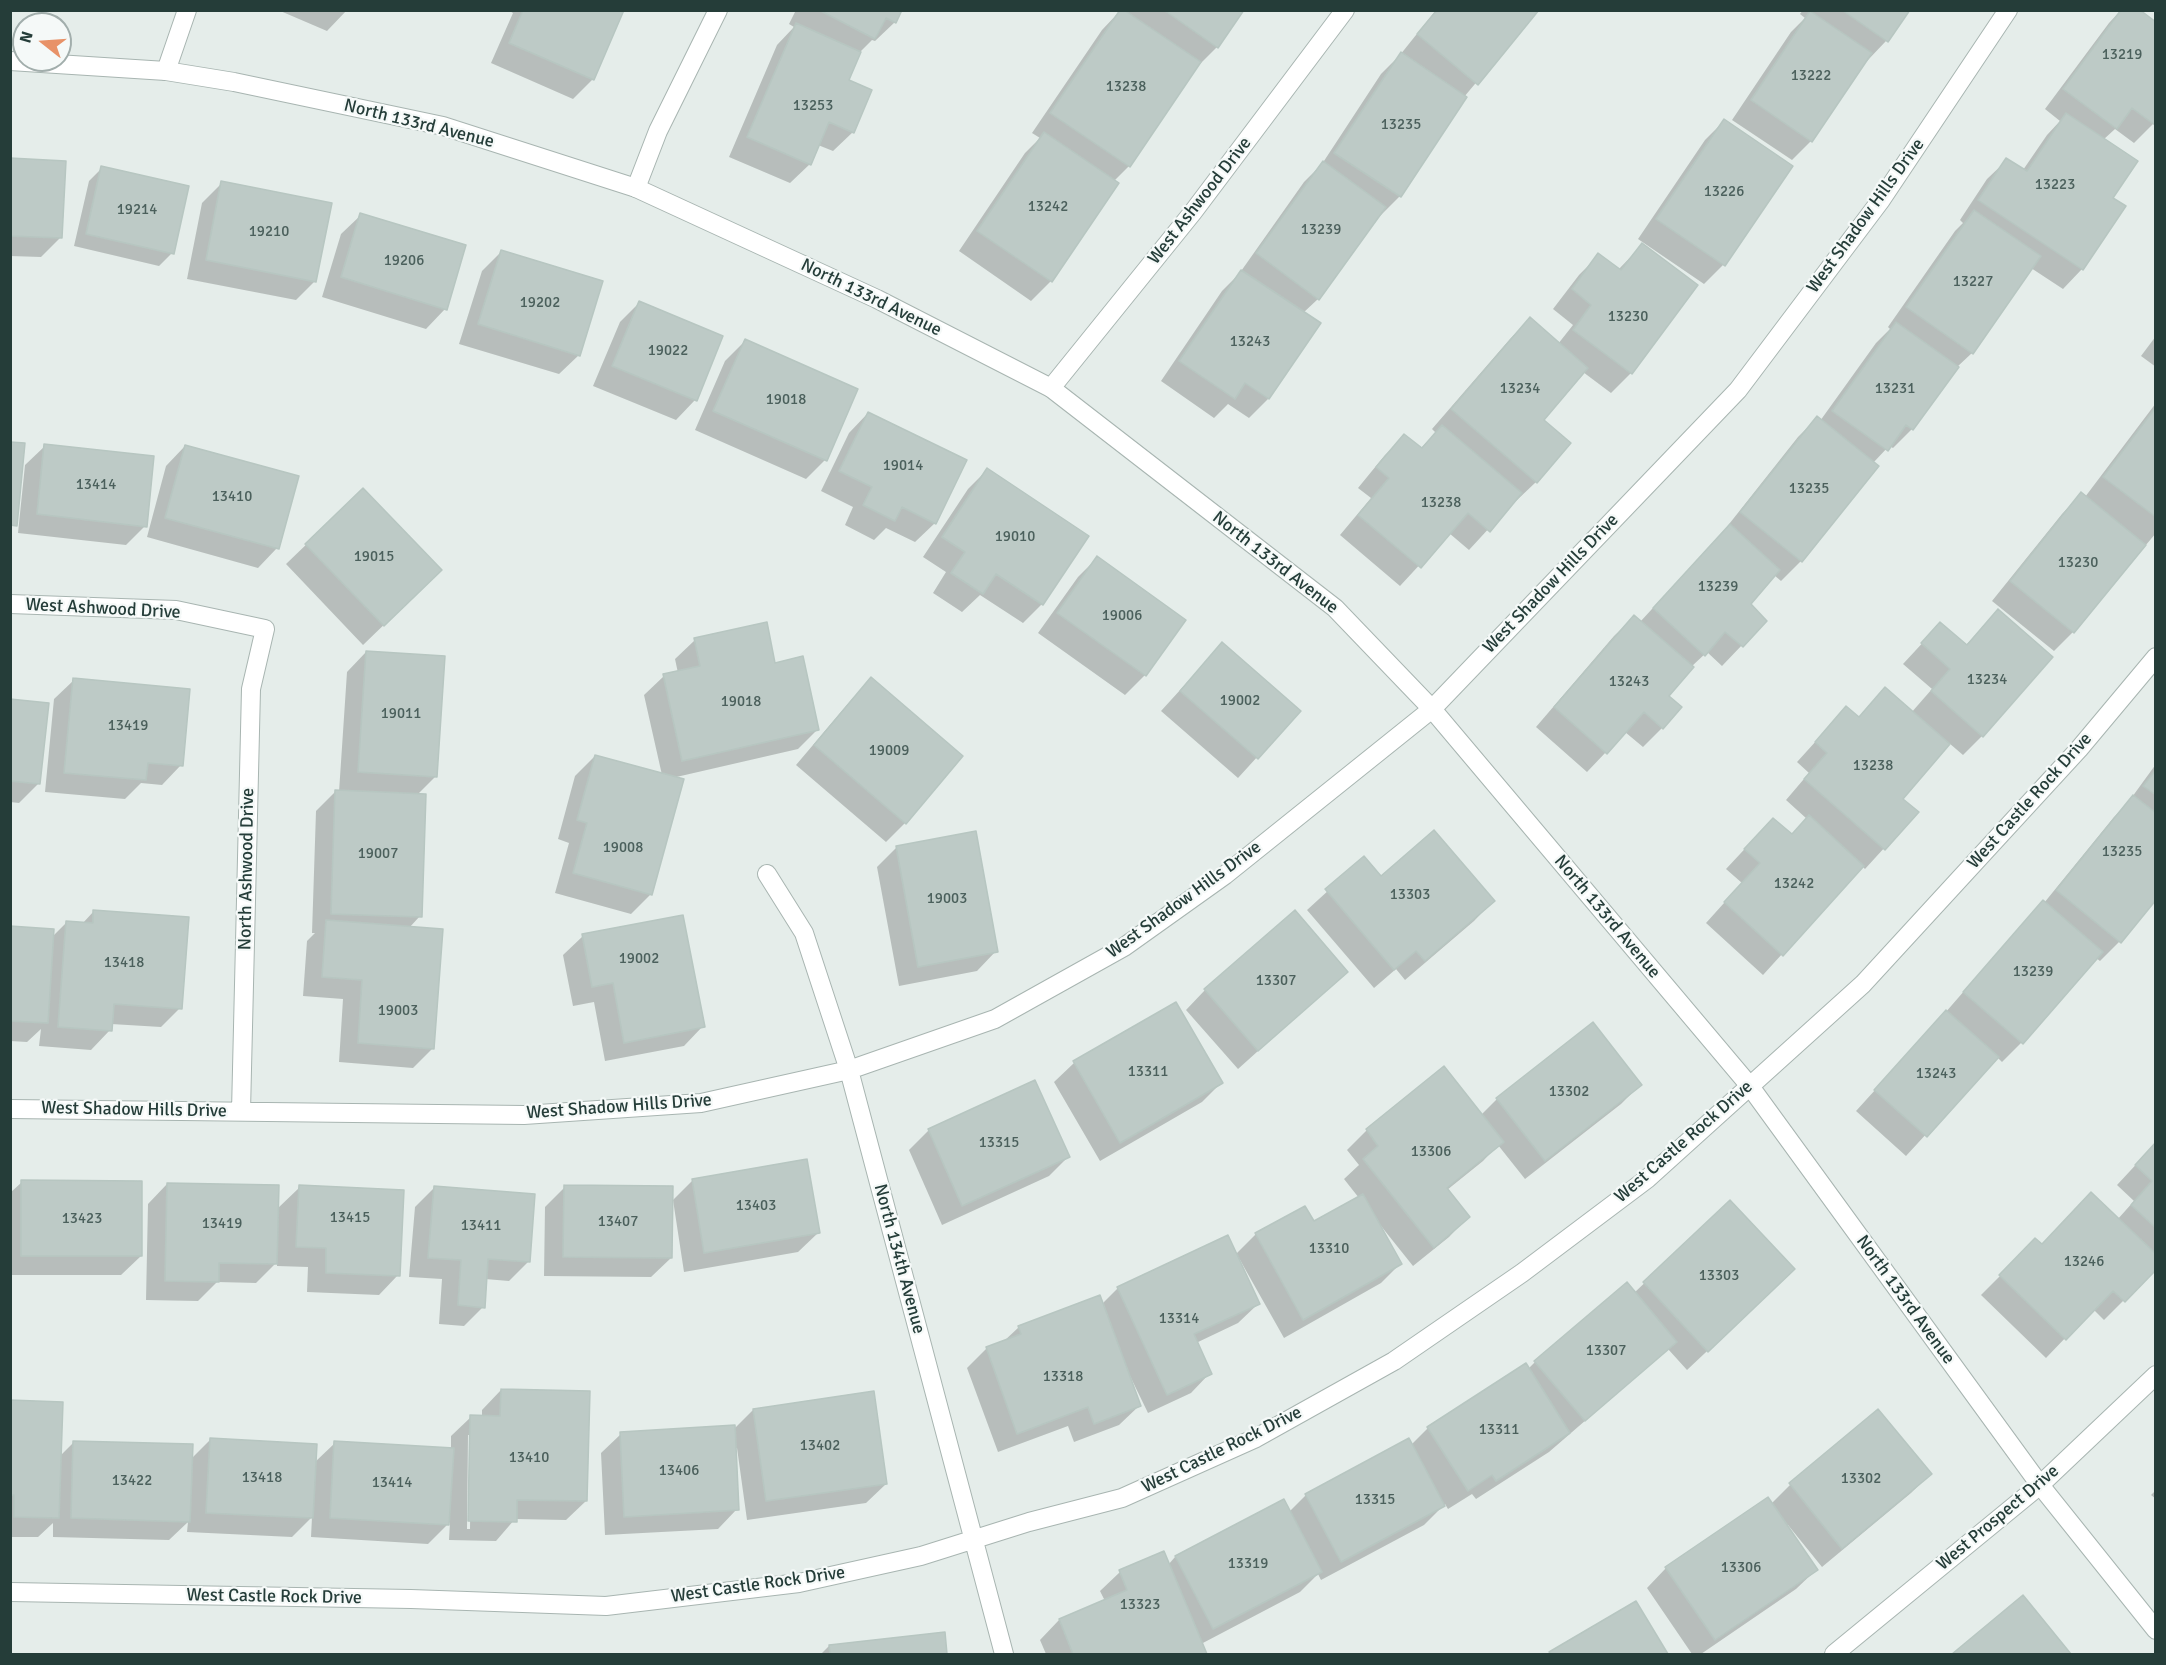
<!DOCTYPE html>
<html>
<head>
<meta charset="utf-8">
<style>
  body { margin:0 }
  #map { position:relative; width:2166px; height:1665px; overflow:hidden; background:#e5edea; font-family:Signika,sans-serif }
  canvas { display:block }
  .frame { position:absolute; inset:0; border:12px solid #253d39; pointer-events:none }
  .north { position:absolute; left:12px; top:12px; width:60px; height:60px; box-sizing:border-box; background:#f5f9f8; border:2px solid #a2aeac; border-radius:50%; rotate:287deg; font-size:16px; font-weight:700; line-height:24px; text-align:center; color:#253d39 }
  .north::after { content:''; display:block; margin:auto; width:21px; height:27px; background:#e89268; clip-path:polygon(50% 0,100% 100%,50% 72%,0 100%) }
</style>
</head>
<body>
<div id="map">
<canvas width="2166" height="1665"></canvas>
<div class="frame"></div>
<div class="north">N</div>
</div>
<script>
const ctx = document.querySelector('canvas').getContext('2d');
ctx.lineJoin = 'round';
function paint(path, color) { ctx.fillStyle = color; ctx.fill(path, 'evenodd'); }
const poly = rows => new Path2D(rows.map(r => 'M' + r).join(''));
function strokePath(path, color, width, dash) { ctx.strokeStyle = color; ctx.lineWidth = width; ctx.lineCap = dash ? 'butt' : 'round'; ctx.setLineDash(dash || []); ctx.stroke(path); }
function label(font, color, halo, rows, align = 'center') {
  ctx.font = font + ' Signika,sans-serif'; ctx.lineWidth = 4.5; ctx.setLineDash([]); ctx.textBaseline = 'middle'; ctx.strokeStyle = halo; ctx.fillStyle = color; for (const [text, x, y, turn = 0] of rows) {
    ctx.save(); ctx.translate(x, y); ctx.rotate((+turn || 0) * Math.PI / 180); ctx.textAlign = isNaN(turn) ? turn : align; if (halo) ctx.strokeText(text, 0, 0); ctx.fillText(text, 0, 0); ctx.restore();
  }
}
paint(poly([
  [278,10,347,10,327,31],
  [508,10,622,10,593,79,573,99,491,63,513,13],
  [796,10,901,10,895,22,875,41,872,40,859,53,847,81,853,132,833,151,818,145,810,164,790,183,729,157,777,45,794,27,789,24],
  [1117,10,1242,10,1217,47,1198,66,1129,166,1114,181,1117,183,1051,281,1031,301,959,251,1025,153,1040,138,1032,133,1102,30,1119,12],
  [1436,10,1537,10,1464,97,1465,98,1400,196,1380,216,1379,215,1318,299,1303,313,1319,324,1268,399,1249,418,1228,404,1214,418,1161,381,1222,291,1239,274,1304,182,1322,164,1381,74,1400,55],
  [1803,10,1908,10,1886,41,1867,61,1865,60,1811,141,1792,160,1732,120,1791,32,1805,18,1800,14],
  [2121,10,2156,24,2156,121,2134,143,2115,129,2103,140,2111,199,2082,269,2063,289,2031,268,1972,353,1957,367,1912,429,1893,448,1889,446,1873,463,1877,466,1801,561,1781,581,1774,575,1749,604,1765,621,1722,666,1707,652,1691,667,1667,696,1662,728,1643,747,1625,732,1587,772,1536,727,1614,636,1634,617,1640,622,1722,533,1798,437,1817,418,1820,421,1876,343,1890,329,1888,327,1955,231,1963,223,1960,220,1987,179,2007,160,2023,170,2047,135,2060,121,2045,109,2109,23],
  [1724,121,1723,265,1704,284,1638,239,1705,140],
  [10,159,60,238,41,257,10,256],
  [102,168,172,253,159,266,74,246,89,181],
  [222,183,315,281,296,300,187,279,202,203],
  [361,215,445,309,426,329,322,297,341,234],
  [1642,245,1696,286,1631,373,1611,393,1583,372,1542,420,1536,482,1516,501,1515,500,1469,550,1449,533,1400,586,1340,535,1371,498,1358,488,1385,455,1405,436,1420,449,1436,433,1432,429,1510,339,1530,319,1558,344,1573,325,1553,309,1579,275,1599,255,1618,270],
  [501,252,579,355,559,374,459,344,482,271],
  [639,303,695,400,676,420,593,386,620,322],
  [2156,336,2156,367,2141,356],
  [745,341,825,460,806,479,695,430,725,361],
  [2156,403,2156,533,2073,632,2054,651,1992,601,2062,514,2081,494,2085,497],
  [868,413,935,523,915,542,886,528,874,540,845,525,853,507,821,491,849,433],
  [45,446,145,526,126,545,18,533,25,465],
  [185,446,277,548,258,568,147,537,166,466],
  [987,470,1042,604,1023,623,980,595,962,612,933,593,946,572,923,557,968,489],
  [363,490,421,589,363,645,286,564],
  [1097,558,1184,620,1145,675,1125,695,1038,633,1078,577],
  [1998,611,1982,736,1963,755,1949,743,1901,799,1917,812,1865,869,1862,866,1763,975,1706,923,1742,883,1726,869,1754,839,1791,836,1807,819,1786,800,1809,773,1797,762,1846,708,1858,718,1885,689,1911,713,1932,689,1903,664,1940,624,1965,646],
  [695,640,774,664,818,729,798,749,672,778,651,894,631,914,555,893,569,843,558,839,575,776,595,756,662,775,644,695,664,676,678,673,675,659],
  [1222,644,1299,711,1238,778,1161,711],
  [366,652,436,776,417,795,420,916,409,928,433,1048,413,1068,339,1062,343,999,303,996,307,941,315,933,312,933,316,811,335,792,339,792,347,672],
  [871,679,905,823,886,842,796,765,852,699],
  [74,680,181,765,162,785,141,783,125,799,45,792,54,699],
  [10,701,38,784,19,803,10,802],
  [2156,764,2156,897,2119,942,2100,961,2096,958,2021,1043,2002,1062,1997,1057,1906,1156,1856,1111,1945,1013,2024,922,2044,903,2114,817,2127,804],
  [897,847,996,951,977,971,899,986,877,867],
  [1364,858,1381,878,1493,901,1474,921,1405,980,1396,969,1374,988,1307,910],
  [94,911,180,1008,161,1027,111,1024,110,1030,91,1050,39,1046,41,1029,27,1042,10,1041,10,928,52,937,67,922,82,924],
  [583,936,703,1026,684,1046,605,1061,594,1002,573,1006,563,955],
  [1346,972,1238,1069,1186,1010,1205,990],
  [1074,1063,1221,1083,1202,1102,1100,1161,1054,1082],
  [1444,1068,1481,1115,1497,1099,1640,1085,1621,1104,1525,1179,1498,1145,1483,1161,1447,1190,1468,1217,1449,1237,1413,1266,1381,1226,1380,1226,1400,1264,1381,1283,1284,1338,1240,1260,1238,1261,1258,1304,1238,1323,1196,1343,1210,1373,1191,1393,1148,1413,1130,1376,1128,1377,1139,1406,1119,1425,1074,1442,1068,1426,998,1452,967,1368,986,1349,1003,1342,1019,1327,1101,1305,1118,1288,1235,1255,1256,1234,1313,1223,1359,1198,1344,1179,1359,1165,1347,1150,1367,1130],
  [1034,1082,1068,1157,1049,1176,942,1225,909,1150,929,1130],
  [2156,1143,2156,1268,2104,1320,2093,1309,2046,1358,1981,1295,2016,1260,2041,1246,2117,1220,2134,1201,2117,1185],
  [693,1180,818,1233,798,1252,684,1272,673,1200],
  [22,1182,141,1256,121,1275,10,1275,10,1193],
  [167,1184,277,1209,300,1187,398,1275,379,1295,307,1292,308,1267,277,1266,277,1262,256,1283,217,1282,198,1301,146,1300,148,1204],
  [565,1187,671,1258,651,1277,544,1276,545,1207],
  [434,1188,528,1262,509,1281,485,1279,483,1307,464,1326,439,1324,442,1279,409,1277,415,1207],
  [1730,1202,1773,1289,1687,1370,1668,1349,1549,1452,1476,1499,1472,1494,1448,1509,1445,1504,1424,1525,1321,1580,1318,1574,1300,1592,1201,1644,1206,1654,1046,1654,1040,1640,1059,1620,1105,1601,1100,1591,1120,1572,1168,1565,1175,1557,1283,1501,1289,1512,1306,1495,1411,1445,1428,1428,1528,1369,1535,1362,1634,1293],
  [501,1390,586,1501,566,1520,515,1519,496,1541,449,1540,450,1522,428,1544,311,1537,312,1517,292,1537,187,1532,188,1522,169,1540,53,1537,53,1523,38,1537,10,1537,10,1402,60,1456,74,1442,191,1459,210,1440,315,1462,335,1443,451,1449,451,1436,471,1417,482,1417,482,1410],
  [468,1435,471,1435,470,1529,467,1529],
  [753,1410,886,1484,866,1503,747,1520,737,1448,734,1448,737,1509,718,1529,605,1535,601,1453,621,1434,733,1430],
  [1930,1474,1911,1493,1822,1567,1788,1525,1786,1526,1816,1570,1796,1589,1701,1654,1692,1654,1647,1588,1666,1568,1771,1504,1790,1485],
  [2156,1490,2156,1499,2151,1495],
  [2023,1597,2069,1654,1954,1654],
  [1635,1603,1666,1654,1549,1654,1550,1654],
  [943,1633,946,1654,821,1654,829,1646]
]), '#0003');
const building = poly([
  [523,10,624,10,594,80,509,43,523,10],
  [819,10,902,10,896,23,886,18,875,39,819,10],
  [1120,10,1124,10,1201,62,1130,167,1050,113,1120,10],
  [1164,10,1244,10,1218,48,1164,10],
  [1437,10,1539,10,1478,85,1417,34,1437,10],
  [1842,10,1910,10,1888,42,1842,10],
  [2121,10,2140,10,2156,22,2155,125,2132,108,2117,129,2063,89,2121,10],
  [1810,11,1872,53,1812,142,1751,100,1810,11],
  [796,23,861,52,849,80,872,90,854,133,829,122,811,165,747,137,796,23],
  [1401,52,1467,97,1401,197,1334,153,1401,52],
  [2066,113,2138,161,2113,198,2126,206,2083,270,1978,200,2006,158,2027,171,2066,113],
  [1724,119,1793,166,1725,266,1656,219,1724,119],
  [1044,132,1119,183,1052,282,977,231,1044,132],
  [10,158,66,161,62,238,10,236,10,158],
  [1323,161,1386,207,1319,300,1256,253,1323,161],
  [101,166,189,186,174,254,86,234,101,166],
  [221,181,332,203,316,282,206,260,221,181],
  [1974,210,2041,256,1973,354,1906,307,1974,210],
  [360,213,466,245,447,310,341,277,360,213],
  [1642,243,1698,285,1632,374,1573,330,1591,305,1572,289,1598,253,1621,270,1642,243],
  [501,250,603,281,580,356,478,324,501,250],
  [1241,270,1321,323,1269,399,1245,383,1235,399,1179,361,1241,270],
  [639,301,723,336,697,401,612,366,639,301],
  [1530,317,1588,368,1544,420,1571,443,1537,483,1451,409,1530,317],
  [1896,322,1959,367,1913,430,1906,425,1888,451,1832,411,1896,322],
  [745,339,858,389,827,461,713,411,745,339],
  [2156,407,2156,517,2103,477,2156,407],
  [868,412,967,460,936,524,902,507,895,521,863,505,872,487,839,471,868,412],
  [1817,416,1879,466,1802,562,1740,512,1817,416],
  [1442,425,1522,493,1490,532,1468,513,1421,568,1358,515,1389,478,1376,467,1404,434,1422,448,1442,425],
  [10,442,25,443,17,526,10,525,10,442],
  [44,444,154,456,147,527,37,514,44,444],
  [185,445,299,476,279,549,165,518,185,445],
  [987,468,1089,536,1043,605,996,574,983,594,951,573,965,552,942,537,987,468],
  [363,488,442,570,384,626,305,544,363,488],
  [2081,492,2146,545,2074,633,2010,581,2081,492],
  [1730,524,1780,570,1751,604,1767,621,1743,647,1725,632,1705,656,1653,608,1730,524],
  [1097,556,1186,620,1146,676,1057,613,1097,556],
  [1998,609,2053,657,1983,737,1931,691,1950,669,1921,643,1940,622,1967,645,1998,609],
  [1634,615,1694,667,1669,696,1682,707,1663,729,1644,712,1607,754,1554,707,1634,615],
  [767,622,775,663,803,656,819,730,682,761,663,674,700,666,694,638,767,622],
  [1222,642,1301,711,1258,759,1180,691,1222,642],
  [366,651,445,656,437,777,358,772,366,651],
  [871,677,963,756,906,824,814,745,871,677],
  [73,678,190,689,183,766,148,763,146,780,64,773,73,678],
  [1885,687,1950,744,1903,799,1919,812,1885,850,1804,779,1827,753,1815,742,1846,706,1859,717,1885,687],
  [10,699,49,703,40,784,10,781,10,699],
  [595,755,684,779,652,895,573,873,587,823,577,820,595,755],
  [2156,770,2156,795,2143,786,2156,770],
  [335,790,426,794,422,917,331,914,335,790],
  [2133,795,2156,813,2156,900,2121,943,2056,890,2133,795],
  [1809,815,1864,866,1783,956,1724,902,1760,863,1744,849,1773,818,1792,834,1809,815],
  [1434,830,1495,901,1425,961,1416,951,1394,970,1325,889,1364,856,1381,876,1434,830],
  [976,831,998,952,918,967,896,846,976,831],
  [2043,900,2103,952,2023,1044,1963,992,2043,900],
  [93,910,189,917,182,1009,114,1004,112,1031,58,1027,66,921,93,923,93,910],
  [1295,910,1348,972,1258,1051,1204,989,1295,910],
  [683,915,705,1027,624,1043,613,983,592,987,582,934,683,915],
  [326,920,443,929,434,1049,358,1043,362,980,322,977,326,920],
  [10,926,54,929,48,1023,10,1021,10,926],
  [1176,1002,1223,1083,1120,1143,1073,1061,1176,1002],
  [1946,1010,1999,1057,1927,1137,1874,1090,1946,1010],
  [1593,1022,1642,1085,1545,1161,1496,1098,1593,1022],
  [1444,1066,1504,1142,1447,1188,1470,1217,1434,1248,1363,1159,1378,1146,1366,1129,1444,1066],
  [1035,1080,1070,1157,962,1206,928,1129,1035,1080],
  [2156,1142,2156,1228,2131,1205,2152,1181,2135,1165,2156,1142],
  [807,1159,820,1233,704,1253,692,1179,807,1159],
  [21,1180,142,1181,142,1256,21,1256,21,1180],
  [167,1183,279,1185,277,1264,219,1263,219,1282,165,1281,167,1183],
  [299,1185,404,1190,400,1276,326,1273,326,1248,296,1247,299,1185],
  [564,1185,673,1186,672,1258,563,1257,564,1185],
  [434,1186,535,1194,530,1262,488,1259,485,1308,458,1305,461,1260,428,1258,434,1186],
  [2091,1192,2156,1254,2156,1270,2125,1302,2113,1291,2066,1340,1999,1275,2035,1238,2042,1244,2091,1192],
  [1363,1194,1402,1264,1303,1320,1255,1233,1305,1206,1314,1221,1363,1194],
  [1730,1200,1795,1269,1708,1352,1643,1282,1730,1200],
  [1228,1235,1260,1304,1194,1334,1212,1374,1167,1395,1117,1287,1228,1235],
  [1627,1282,1677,1342,1585,1421,1534,1361,1627,1282],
  [1100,1295,1141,1406,1094,1424,1088,1407,1017,1434,986,1347,1021,1334,1018,1326,1100,1295],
  [1526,1363,1570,1433,1496,1481,1492,1475,1468,1491,1427,1427,1526,1363],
  [501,1389,590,1391,587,1501,517,1500,517,1522,468,1521,470,1415,500,1416,501,1389],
  [874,1391,887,1484,766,1501,753,1409,874,1391],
  [10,1400,63,1402,59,1518,14,1517,14,1495,10,1495,10,1400],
  [1878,1409,1932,1474,1842,1549,1789,1483,1878,1409],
  [735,1425,739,1510,624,1517,620,1432,735,1425],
  [210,1438,317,1444,313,1518,206,1513,210,1438],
  [1409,1438,1445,1506,1341,1562,1305,1494,1409,1438],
  [73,1441,193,1444,190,1522,71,1518,73,1441],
  [334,1441,454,1448,449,1525,330,1518,334,1441],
  [1768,1497,1818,1570,1715,1640,1665,1567,1768,1497],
  [1284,1499,1322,1572,1213,1629,1175,1556,1284,1499],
  [1164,1551,1207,1654,1073,1654,1059,1619,1127,1590,1119,1570,1164,1551],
  [2023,1595,2071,1654,1952,1654,2023,1595],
  [1636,1601,1668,1654,1551,1654,1549,1652,1636,1601],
  [945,1632,947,1654,830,1654,829,1645,945,1632]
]);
paint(building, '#bdcac6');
strokePath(building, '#b7c6c1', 1.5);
const minor = poly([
  [166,71,187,10],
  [636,188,658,131,718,10],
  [1051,388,1193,212,1345,10],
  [10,604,176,610,265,629,251,689,241,1111],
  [767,874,804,933,849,1070,1004,1654],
  [10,1109,524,1115,701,1103,849,1070,995,1019,1124,947,1225,875,1432,709,1738,390,1881,200,2008,10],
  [10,1592,411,1599,606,1606,799,1583,921,1556,1029,1522,1122,1498,1256,1438,1394,1361,1522,1273,1647,1179,1863,984,2079,749,2156,657],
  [1834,1654,2040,1485,2156,1375]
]);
const tertiary = poly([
  [10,61,166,71,234,82,443,126,636,188,877,299,1051,388,1335,608,1432,709,1749,1085,2040,1485,2156,1630]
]);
strokePath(minor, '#a8b5b1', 20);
strokePath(tertiary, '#a8b5b1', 20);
strokePath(minor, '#fff', 18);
strokePath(tertiary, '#fff', 18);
label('15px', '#4b605c', null, [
  ["13219",2122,55],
  ["13222",1811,76],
  ["13238",1126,87],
  ["13253",813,106],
  ["13235",1401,125],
  ["13223",2055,185],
  ["13226",1724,192],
  ["13242",1048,207],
  ["19214",137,210],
  ["13239",1321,230],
  ["19210",269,232],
  ["19206",404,261],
  ["13227",1973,282],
  ["19202",540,303],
  ["13230",1628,317],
  ["13243",1250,342],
  ["19022",668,351],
  ["13234",1520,389],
  ["13231",1895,389],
  ["19018",786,400],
  ["19014",903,466],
  ["13414",96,485],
  ["13235",1809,489],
  ["13410",232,497],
  ["13238",1441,503],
  ["19010",1015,537],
  ["19015",374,557],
  ["13230",2078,563],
  ["13239",1718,587],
  ["19006",1122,616],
  ["13234",1987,680],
  ["13243",1629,682],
  ["19002",1240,701],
  ["19018",741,702],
  ["19011",401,714],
  ["13419",128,726],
  ["19009",889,751],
  ["13238",1873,766],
  ["19008",623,848],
  ["13235",2122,852],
  ["19007",378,854],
  ["13242",1794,884],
  ["13303",1410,895],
  ["19003",947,899],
  ["19002",639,959],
  ["13418",124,963],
  ["13239",2033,972],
  ["13307",1276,981],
  ["19003",398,1011],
  ["13311",1148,1072],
  ["13243",1936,1074],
  ["13302",1569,1092],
  ["13315",999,1143],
  ["13306",1431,1152],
  ["13403",756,1206],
  ["13415",350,1218],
  ["13423",82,1219],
  ["13407",618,1222],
  ["13419",222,1224],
  ["13411",481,1226],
  ["13310",1329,1249],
  ["13246",2084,1262],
  ["13303",1719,1276],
  ["13314",1179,1319],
  ["13307",1606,1351],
  ["13318",1063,1377],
  ["13311",1499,1430],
  ["13402",820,1446],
  ["13410",529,1458],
  ["13406",679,1471],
  ["13418",262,1478],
  ["13302",1861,1479],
  ["13422",132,1481],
  ["13414",392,1483],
  ["13315",1375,1500],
  ["13319",1248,1564],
  ["13306",1741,1568],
  ["13323",1140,1605]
]);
label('18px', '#253d39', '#f5f9f8', [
  ["North 133rd Avenue",419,124,14],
  ["West Ashwood Drive",1200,201,-52],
  ["West Shadow Hills Drive",1866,216,-54],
  ["North 133rd Avenue",871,298,26],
  ["North 133rd Avenue",1275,563,38],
  ["West Shadow Hills Drive",1551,584,-46],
  ["West Ashwood Drive",103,609,3],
  ["West Castle Rock Drive",2030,801,-48],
  ["North Ashwood Drive",247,869,-89],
  ["West Shadow Hills Drive",1184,900,-36],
  ["North 133rd Avenue",1607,917,50],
  ["West Shadow Hills Drive",619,1107,-4],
  ["West Shadow Hills Drive",134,1110,1],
  ["West Castle Rock Drive",1684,1142,-41],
  ["North 134th Avenue",899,1259,75],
  ["North 133rd Avenue",1905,1300,54],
  ["West Castle Rock Drive",1222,1450,-26],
  ["West Prospect Drive",1998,1518,-40],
  ["West Castle Rock Drive",758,1585,-8],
  ["West Castle Rock Drive",274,1597,1]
]);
</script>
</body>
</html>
